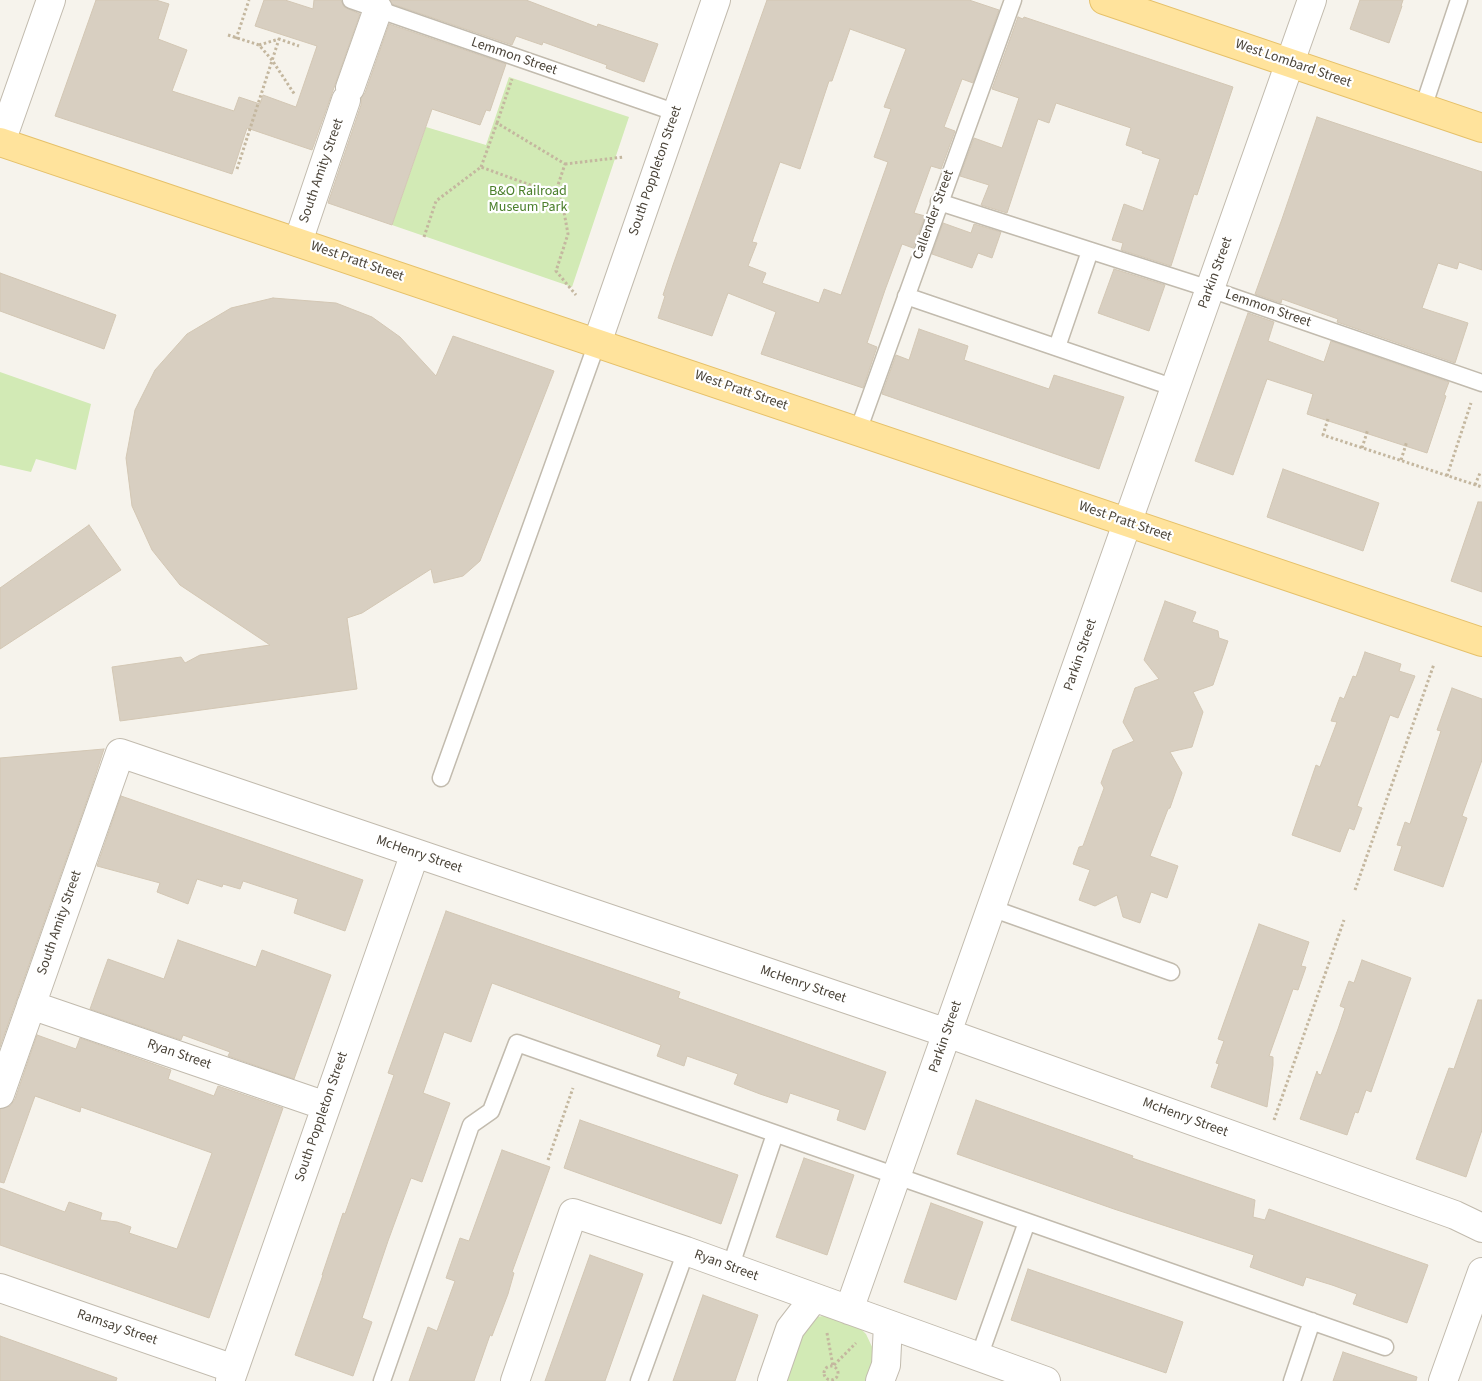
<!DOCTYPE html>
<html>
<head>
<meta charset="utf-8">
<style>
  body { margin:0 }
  canvas { display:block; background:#f6f3ec }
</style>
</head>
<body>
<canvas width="1482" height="1381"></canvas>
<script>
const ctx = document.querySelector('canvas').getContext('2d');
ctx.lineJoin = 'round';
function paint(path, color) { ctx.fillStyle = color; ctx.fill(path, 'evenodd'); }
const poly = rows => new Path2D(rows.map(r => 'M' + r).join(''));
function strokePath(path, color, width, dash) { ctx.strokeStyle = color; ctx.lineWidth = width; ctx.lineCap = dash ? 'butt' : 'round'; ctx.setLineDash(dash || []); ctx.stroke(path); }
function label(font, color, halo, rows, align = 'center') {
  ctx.font = font + ' "Source Sans 3",sans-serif'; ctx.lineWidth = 4.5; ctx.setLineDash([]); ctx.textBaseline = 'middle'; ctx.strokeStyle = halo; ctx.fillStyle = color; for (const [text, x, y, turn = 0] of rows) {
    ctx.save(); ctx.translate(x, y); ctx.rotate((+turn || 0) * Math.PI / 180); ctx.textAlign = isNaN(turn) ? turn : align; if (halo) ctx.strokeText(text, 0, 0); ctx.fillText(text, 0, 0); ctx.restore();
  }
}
paint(poly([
  [509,77,629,117,572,287,392,225,426,127,486,145],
  [0,372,91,404,76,470,36,459,31,472,0,465],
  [830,1315,856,1324,866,1334,873,1349,873,1367,868,1381,777,1381,805,1323,816,1317]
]), '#d2eab5');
const building = poly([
  [96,0,156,0,169,4,158,39,187,50,172,91,234,111,239,97,260,104,263,95,296,107,317,46,255,26,264,0,285,0,313,9,314,0,341,0,344,7,360,14,312,150,247,128,232,174,55,116,96,0],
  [390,0,526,0,597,27,598,24,658,44,644,82,606,68,607,65,543,42,542,45,516,36,512,45,392,4,390,0],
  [767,0,969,0,999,10,973,83,962,79,944,127,955,131,941,169,931,166,914,213,925,216,913,248,902,244,885,290,867,343,877,347,863,388,761,354,776,312,728,293,712,336,658,318,665,296,663,295,673,265,767,0],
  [850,29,906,49,884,107,891,109,874,157,888,162,841,295,824,289,819,303,762,283,766,273,748,266,757,243,752,242,780,162,800,169,829,81,832,81,850,29],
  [1360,0,1403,0,1401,6,1402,6,1389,43,1350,29,1360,0],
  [1018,17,1023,19,1024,17,1233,87,1197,195,1194,194,1171,266,1121,250,1123,243,1112,240,1124,204,1143,211,1160,159,1142,153,1143,151,1126,145,1131,128,1056,103,1049,123,1038,119,1007,213,981,205,989,185,960,176,974,138,1002,148,1019,98,992,89,1018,17],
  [389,24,506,64,490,111,486,110,480,125,432,109,392,225,328,203,361,105,361,98,365,93,389,24],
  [1317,117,1482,172,1482,270,1459,262,1457,269,1438,263,1422,308,1468,323,1455,363,1337,322,1338,319,1282,299,1281,303,1255,294,1282,219,1317,117],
  [943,223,971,233,974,224,1001,232,992,258,978,253,972,268,932,254,943,223],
  [1114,269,1165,285,1149,331,1098,313,1114,269],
  [0,273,116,315,104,349,0,311,0,273],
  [273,298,336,303,372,317,400,337,436,376,453,336,554,371,480,561,463,576,434,583,431,569,362,613,347,618,357,689,120,721,112,667,181,657,185,663,200,655,270,645,180,585,152,550,132,506,126,458,135,410,155,370,187,334,231,308,273,298],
  [1248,313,1274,322,1268,341,1324,362,1331,341,1449,382,1444,395,1446,396,1427,453,1307,414,1313,394,1267,379,1233,475,1195,461,1248,313],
  [919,329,968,346,964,360,1049,389,1054,375,1124,397,1099,469,882,394,896,355,909,360,919,329],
  [1283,469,1379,503,1363,551,1267,517,1283,469],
  [1478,502,1482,502,1482,592,1451,581,1478,502],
  [89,525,121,570,0,649,0,588,89,525],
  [1165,601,1196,612,1192,622,1218,631,1219,638,1228,641,1213,685,1193,692,1203,712,1192,747,1170,752,1182,773,1170,808,1168,809,1150,856,1178,866,1167,898,1151,892,1140,923,1123,917,1117,895,1095,906,1079,900,1090,870,1073,864,1079,847,1083,846,1104,788,1101,783,1113,750,1134,741,1123,722,1135,688,1159,679,1144,660,1165,601],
  [1365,652,1401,664,1399,671,1415,676,1398,718,1390,715,1357,806,1362,808,1354,830,1349,828,1340,852,1292,835,1316,765,1320,767,1337,722,1331,721,1340,697,1344,699,1353,676,1356,677,1365,652],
  [1452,688,1482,699,1482,760,1462,816,1467,818,1443,887,1394,870,1402,846,1397,845,1405,822,1410,824,1441,731,1437,730,1452,688],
  [104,749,92,786,0,1047,0,758,104,749],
  [121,796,363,880,345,931,294,913,298,899,243,881,240,889,223,884,222,887,197,879,188,904,157,892,160,883,97,866,121,796],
  [446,911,680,992,678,998,886,1072,865,1130,837,1120,840,1110,790,1093,787,1103,760,1094,734,1084,738,1074,687,1056,684,1066,657,1056,661,1045,492,983,471,1042,444,1032,423,1093,450,1103,422,1182,411,1178,388,1241,362,1318,372,1322,353,1376,295,1355,323,1275,322,1275,343,1213,345,1214,394,1075,388,1073,446,911],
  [1259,924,1309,942,1301,966,1306,967,1298,990,1293,989,1269,1056,1273,1057,1273,1065,1267,1107,1211,1087,1219,1064,1216,1063,1224,1041,1218,1039,1259,924],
  [178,940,256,967,262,950,331,975,294,1079,228,1056,230,1052,183,1035,181,1040,90,1009,108,959,164,979,178,940],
  [1362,960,1411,978,1371,1092,1366,1090,1358,1113,1355,1112,1347,1135,1300,1119,1317,1071,1318,1074,1321,1075,1338,1029,1345,1008,1340,1006,1349,981,1354,983,1362,960],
  [1478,1000,1482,1000,1482,1130,1466,1177,1416,1159,1449,1068,1454,1069,1478,1000],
  [37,1035,76,1049,80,1038,171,1070,168,1079,214,1096,218,1086,283,1108,209,1318,0,1245,0,1188,65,1212,69,1202,102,1213,100,1220,117,1222,131,1227,129,1233,177,1249,212,1153,81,1107,80,1112,35,1096,4,1183,0,1182,0,1109,10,1106,15,1099,37,1035],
  [976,1100,1133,1156,1132,1158,1255,1200,1253,1217,1265,1220,1269,1209,1428,1265,1407,1323,1353,1304,1357,1294,1332,1285,1306,1277,1303,1286,1250,1267,1254,1255,1114,1209,957,1154,976,1100],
  [580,1120,738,1175,721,1224,564,1168,580,1120],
  [502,1150,550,1167,512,1272,514,1273,508,1294,492,1336,490,1335,474,1381,409,1381,428,1327,437,1331,455,1281,446,1278,460,1238,469,1241,502,1150],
  [804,1158,854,1175,827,1255,776,1237,804,1158],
  [931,1203,983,1222,956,1300,904,1282,931,1203],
  [590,1255,643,1274,605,1381,545,1381,590,1255],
  [1028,1269,1183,1322,1166,1373,1011,1320,1028,1269],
  [703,1295,758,1315,735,1381,673,1381,703,1295],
  [0,1336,117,1378,116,1381,0,1381,0,1336],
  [1343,1352,1417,1377,1416,1381,1333,1381,1343,1352]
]);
paint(building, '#d8cfc1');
strokePath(building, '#d3c7b4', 1);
const service = poly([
  [351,0,677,113],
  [1423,108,1459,0],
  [939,202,1210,289,1482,383],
  [906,296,1175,388],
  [1057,347,1090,251],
  [858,431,1013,0],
  [441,778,597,343],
  [991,908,1171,972],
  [730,1268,775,1134],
  [979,1357,1027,1222],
  [382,1381,471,1125,491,1111,517,1043,1385,1347],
  [639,1381,686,1251],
  [1292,1381,1312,1321]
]);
const minor = poly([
  [350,88,378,9],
  [1,142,51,0],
  [298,242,346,100],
  [597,343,716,0],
  [31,1005,326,1106],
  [0,1094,120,753,947,1033,1455,1215,1482,1228],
  [0,1288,234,1369],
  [849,1310,1312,0],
  [230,1381,415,853],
  [515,1381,573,1213,686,1251,1046,1381],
  [772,1381,790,1329,814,1298],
  [880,1381,886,1365,888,1324],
  [1443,1381,1482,1272]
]);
const primary = poly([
  [1104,0,1482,128],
  [0,142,1482,642]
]);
strokePath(service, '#c2bbae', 19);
strokePath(minor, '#c2bbae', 30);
strokePath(primary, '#e6c16a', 30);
strokePath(poly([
  [228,35,259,45,272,60,295,95],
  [236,39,249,0],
  [259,45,279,39,299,46],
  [497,123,512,79],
  [565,164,624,157],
  [481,167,497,123,565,164,555,194],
  [237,169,279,39],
  [424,237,436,201,481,167,555,194,562,201,568,234,556,271,576,295],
  [1328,419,1323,435,1482,487],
  [1362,448,1368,429],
  [1401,460,1407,441],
  [1447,476,1471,403],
  [1475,485,1480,473],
  [1355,890,1434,664],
  [1274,1120,1344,920],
  [548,1160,573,1088],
  [827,1333,833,1366,856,1343],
  '824 1373a7 7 0 1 1 14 0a7 7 0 1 1-14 0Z'
]), '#c4b79f', 3, [2.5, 2.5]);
strokePath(service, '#fff', 16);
strokePath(minor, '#fff', 28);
strokePath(primary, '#ffe39c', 28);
label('14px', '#4b4439', '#fff', [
  ["Lemmon Street",514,57,19],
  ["West Lombard Street",1293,64,19],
  ["South Amity Street",322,171,-71],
  ["South Poppleton Street",656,171,-71],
  ["Callender Street",934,215,-70],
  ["West Pratt Street",357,262,19],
  ["Parkin Street",1216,273,-70],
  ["Lemmon Street",1268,309,19],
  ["West Pratt Street",741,391,19],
  ["West Pratt Street",1125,522,19],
  ["Parkin Street",1081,655,-71],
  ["McHenry Street",419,855,19],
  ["South Amity Street",60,923,-71],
  ["McHenry Street",803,985,19],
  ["Parkin Street",946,1037,-71],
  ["Ryan Street",179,1055,19],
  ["South Poppleton Street",322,1117,-71],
  ["McHenry Street",1185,1118,20],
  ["Ryan Street",726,1266,20],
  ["Ramsay Street",117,1328,19]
]);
label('14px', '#4a7f2a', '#fff', [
  ["B&O Railroad",528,192],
  ["Museum Park",528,208]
]);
</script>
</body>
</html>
